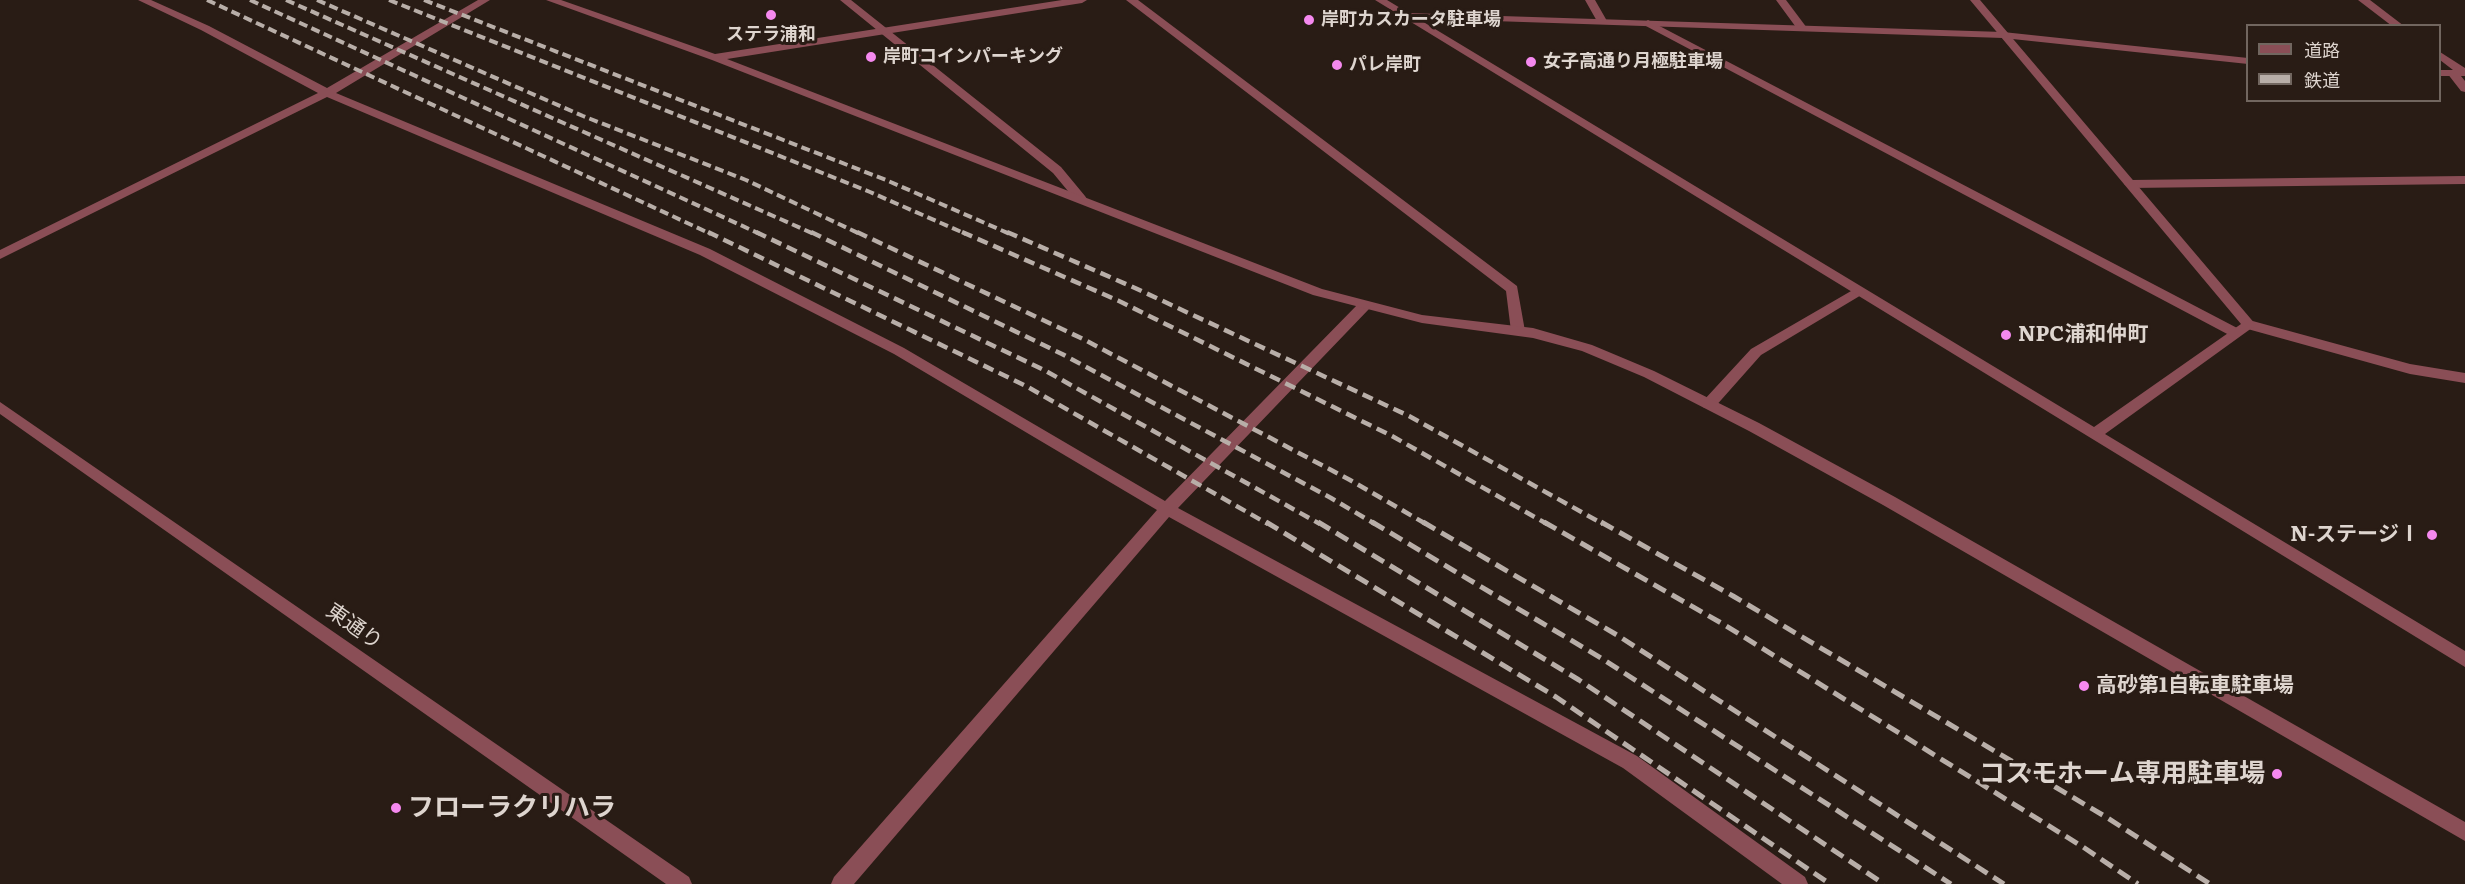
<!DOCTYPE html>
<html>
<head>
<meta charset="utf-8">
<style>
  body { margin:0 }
  #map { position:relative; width:2465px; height:884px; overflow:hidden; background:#291c15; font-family:Literata,"Noto Sans JP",serif }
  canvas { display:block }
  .legend { position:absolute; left:2246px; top:24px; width:195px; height:78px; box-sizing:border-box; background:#291c15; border:2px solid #71665f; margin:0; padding:8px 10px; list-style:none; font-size:18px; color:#ded5cf }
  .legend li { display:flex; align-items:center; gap:12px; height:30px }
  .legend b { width:30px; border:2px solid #71665f }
</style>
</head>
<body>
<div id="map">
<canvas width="2465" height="884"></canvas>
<ul class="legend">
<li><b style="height:8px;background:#8a4e56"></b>道路</li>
<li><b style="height:8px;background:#b8aea8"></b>鉄道</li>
</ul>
</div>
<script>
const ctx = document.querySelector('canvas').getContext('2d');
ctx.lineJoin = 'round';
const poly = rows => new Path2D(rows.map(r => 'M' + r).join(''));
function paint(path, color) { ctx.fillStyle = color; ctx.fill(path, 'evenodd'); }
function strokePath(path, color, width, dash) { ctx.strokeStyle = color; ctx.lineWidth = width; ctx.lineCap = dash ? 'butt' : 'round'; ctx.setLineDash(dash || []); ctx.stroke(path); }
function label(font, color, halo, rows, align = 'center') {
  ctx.font = font + ' Literata,"Noto Sans JP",serif'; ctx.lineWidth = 6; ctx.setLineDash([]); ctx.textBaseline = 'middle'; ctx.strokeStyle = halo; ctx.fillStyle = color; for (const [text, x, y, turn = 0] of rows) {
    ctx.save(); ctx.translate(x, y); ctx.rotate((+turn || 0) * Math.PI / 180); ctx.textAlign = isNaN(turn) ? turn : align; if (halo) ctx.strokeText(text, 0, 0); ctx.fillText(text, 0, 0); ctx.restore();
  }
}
paint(poly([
  [1126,0,1138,0,1517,286,1525,331,1523,334,1513,334,1511,331,1506,291,1126,0],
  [1585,0,1595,0,1607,21,1606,23,1598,23,1585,0],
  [1776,0,1786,0,1807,28,1806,30,1798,30,1776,0],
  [1648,20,2241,330,2243,333,2236,338,2231,336,1644,25,1643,23,1648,20],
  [2453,70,2457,71,2465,81,2465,92,2461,91,2447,73,2453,70],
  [2465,176,2465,184,2130,188,2124,184,2130,180,2465,176],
  [1858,287,1865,291,1863,294,1761,355,1714,408,1704,408,1702,404,1704,400,1751,349,1858,287],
  [2249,320,2410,364,2465,373,2465,383,2410,374,2244,328,2242,325,2249,320]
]), '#8a4e56');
paint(poly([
  [138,0,151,0,209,26,327,88,478,0,490,0,336,93,710,249,904,348,1165,501,1359,303,1369,303,1371,306,1369,309,1178,508,1637,756,1805,877,1808,884,1782,884,1623,768,1169,517,854,884,831,884,834,877,1157,510,894,354,700,255,327,97,0,259,0,250,318,93,201,30,138,0],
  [840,0,851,0,1061,167,1085,196,1087,199,1085,202,1077,202,1053,173,840,0],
  [2358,0,2370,0,2404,26,2392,26,2358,0],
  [1407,13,2003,32,2248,58,2248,64,2003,38,1403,18,1402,16,1407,13],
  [2440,52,2465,68,2465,76,2440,76,2440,70,2453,70,2440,60,2440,52]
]), '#8a4e56');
paint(poly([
  [546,0,561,0,715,54,1062,0,1087,0,1082,3,727,59,1322,289,1422,315,1533,328,1592,345,1654,371,1759,423,1895,497,2465,822,2465,841,1883,505,1749,431,1644,377,1582,351,1533,338,1422,323,1313,295,712,60,546,0],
  [1375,0,1387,0,2094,427,2241,324,1970,0,1980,0,2256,325,2105,434,2465,651,2465,667,1375,0],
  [0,402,689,877,692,884,666,884,0,414,0,402]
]), '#8a4e56');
strokePath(poly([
  [207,0,711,234],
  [250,0,760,234],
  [286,0,814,234],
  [317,0,583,116,746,180,860,234],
  [389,0,870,192,966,234],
  [424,0,886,180,1010,234]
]), '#b8aea8', 4, [9, 4.5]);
strokePath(poly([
  [708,232,1026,386,1268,524],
  [756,232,1044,370,1320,524],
  [811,232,1062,354,1331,498,1375,524],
  [857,232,1083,339,1350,480,1426,524],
  [962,232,1119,301,1392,436,1547,524],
  [1007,232,1135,288,1409,416,1603,524]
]), '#b8aea8', 4.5, [11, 6]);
strokePath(poly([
  [1266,522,1556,697,1830,884],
  [1318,522,1579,680,1884,884],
  [1372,522,1601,658,1951,884],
  [1423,522,1617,635,2004,884],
  [1544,522,1723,624,2083,847,2138,884],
  [1601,522,1733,596,2106,817,2210,884]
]), '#b8aea8', 5, [14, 7]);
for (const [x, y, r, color] of [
  [771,15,6,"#f589ef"],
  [1309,20,6,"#f589ef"],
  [871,57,6,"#f589ef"],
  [1531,62,6,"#f589ef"],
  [1337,65,6,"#f589ef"],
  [2006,335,6,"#f589ef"],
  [2432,535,6,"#f589ef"],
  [2084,686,6,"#f589ef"],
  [2277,774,6,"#f589ef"],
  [396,808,6,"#f589ef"]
]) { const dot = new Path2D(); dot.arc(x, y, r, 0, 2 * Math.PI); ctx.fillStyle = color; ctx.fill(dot); strokePath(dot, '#291c15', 2); }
label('bold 18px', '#ded5cf', '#291c15', [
  ["岸町カスカータ駐車場",1321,20],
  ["ステラ浦和",771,35,"center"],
  ["岸町コインパーキング",883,57],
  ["女子高通り月極駐車場",1543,62],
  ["パレ岸町",1349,65]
], 'left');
label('bold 21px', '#ded5cf', '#291c15', [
  ["NPC浦和仲町",2018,335],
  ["N-ステージⅠ",2420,535,"right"],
  ["高砂第1自転車駐車場",2096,686]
], 'left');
label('21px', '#ded5cf', '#291c15', [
  ["東通り",354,627,35]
]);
label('bold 26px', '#ded5cf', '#291c15', [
  ["コスモホーム専用駐車場",2265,774],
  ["フローラクリハラ",408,808,"left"]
], 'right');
</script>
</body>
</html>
